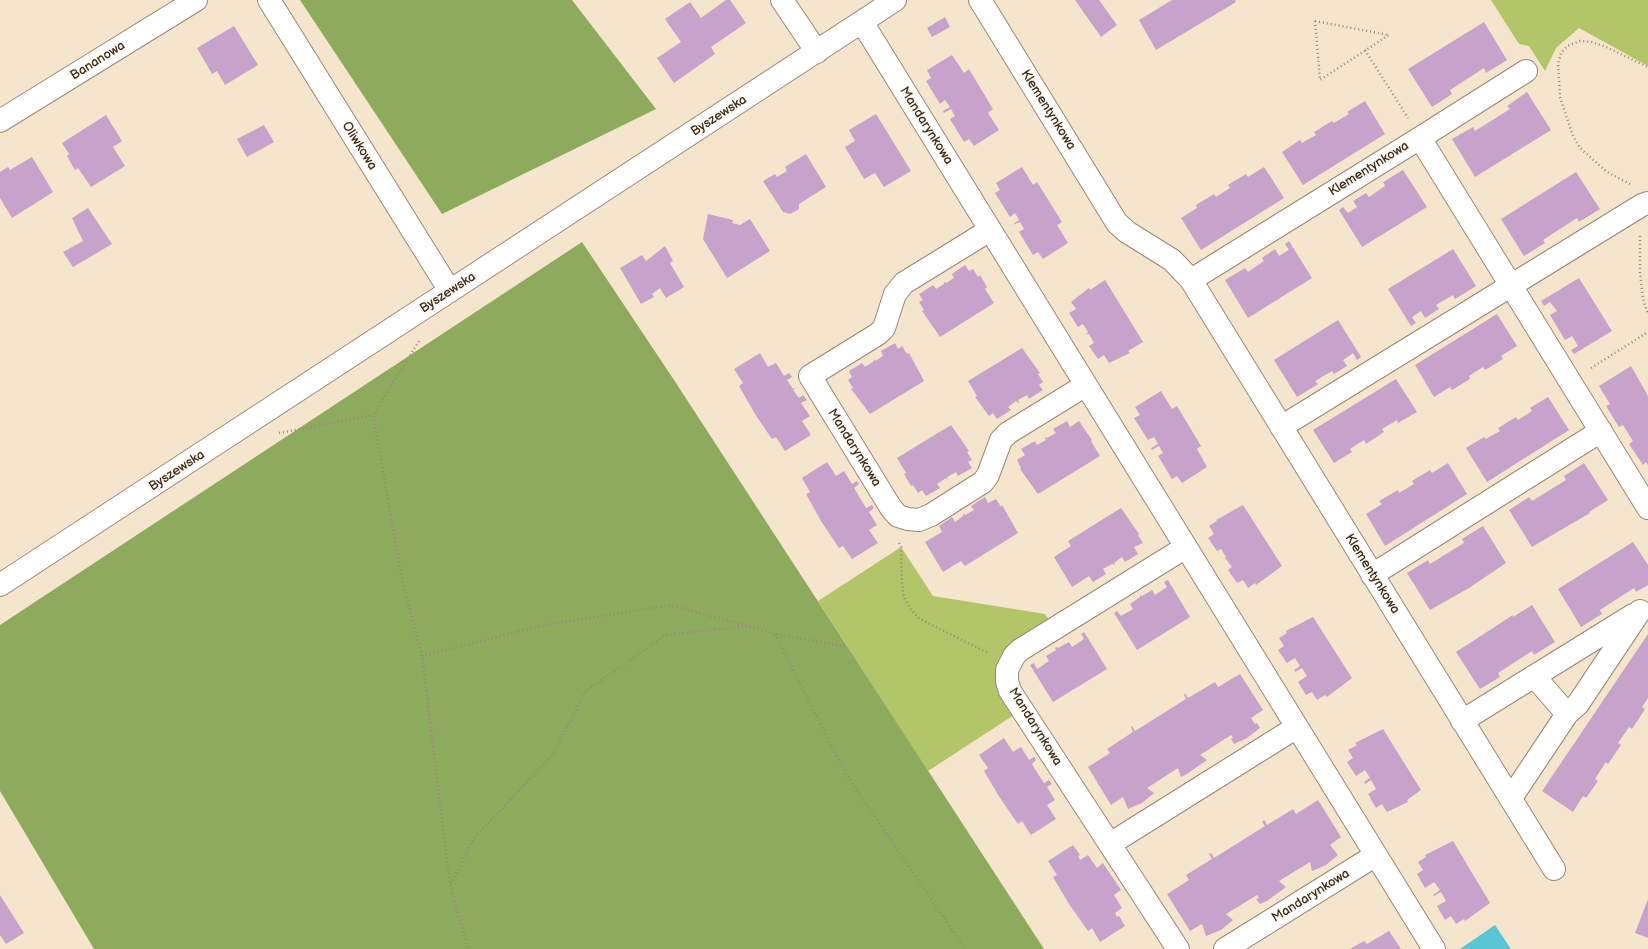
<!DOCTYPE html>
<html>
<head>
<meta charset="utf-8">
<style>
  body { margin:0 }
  canvas { display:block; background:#f5e5cc }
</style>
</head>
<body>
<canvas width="1648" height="949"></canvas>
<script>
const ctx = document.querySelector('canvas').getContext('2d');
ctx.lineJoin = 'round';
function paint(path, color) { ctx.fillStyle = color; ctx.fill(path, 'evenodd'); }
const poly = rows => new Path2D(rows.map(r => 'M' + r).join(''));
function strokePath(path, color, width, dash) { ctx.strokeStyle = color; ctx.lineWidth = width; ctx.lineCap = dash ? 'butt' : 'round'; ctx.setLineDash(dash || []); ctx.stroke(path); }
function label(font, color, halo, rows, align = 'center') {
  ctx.font = font + ' "Balsamiq Sans",sans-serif'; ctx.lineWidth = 3; ctx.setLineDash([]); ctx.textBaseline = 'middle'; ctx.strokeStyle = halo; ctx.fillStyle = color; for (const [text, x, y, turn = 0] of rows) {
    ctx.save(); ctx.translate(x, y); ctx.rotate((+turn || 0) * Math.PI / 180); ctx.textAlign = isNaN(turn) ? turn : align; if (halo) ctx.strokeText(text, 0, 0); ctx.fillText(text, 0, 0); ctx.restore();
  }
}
paint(poly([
  [1491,0,1648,0,1648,66,1579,28,1556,48,1545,71,1529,46,1519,44],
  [901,547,933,596,1045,614,1049,620,1013,642,1014,715,928,771,818,601]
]), '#b3c569');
paint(poly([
  [300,0,572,0,656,109,442,214],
  [582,242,676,383,1044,949,94,949,0,791,0,625]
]), '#8eaa5d');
paint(poly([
  [1495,925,1511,949,1460,949]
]), '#5ac6d3');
paint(poly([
  [726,0,730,0,746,23,711,47,715,54,674,83,657,58,681,42,665,19,690,2,701,18],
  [1075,0,1099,0,1117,25,1101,37],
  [1172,0,1235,0,1236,2,1156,50,1139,20],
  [945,17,950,27,932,37,927,28],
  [1484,22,1507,60,1486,73,1484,68,1450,90,1452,94,1432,107,1408,69],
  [234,26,258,65,225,85,217,71,212,74,197,48],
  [952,55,964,73,969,69,993,109,988,113,999,130,974,146,969,139,964,142,950,119,955,116,951,109,944,113,943,111,950,107,945,100,940,104,926,81,931,78,927,70],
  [1527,92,1551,130,1475,177,1452,139,1473,127,1475,131,1510,109,1507,106],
  [1365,101,1385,134,1303,185,1282,152,1300,140,1302,143,1316,135,1314,132,1332,121,1334,123,1349,114,1347,112],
  [876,114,911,171,884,187,875,173,864,179,845,147,855,141,849,130],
  [106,115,122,141,113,147,125,166,91,187,78,168,75,170,67,156,69,154,62,143],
  [264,125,274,142,247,157,237,139],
  [806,154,826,187,799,204,799,209,790,214,783,212,763,181,775,174,777,177,787,171,785,167],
  [32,157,53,192,12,218,0,198,0,172,8,167,10,170],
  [1022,167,1033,185,1037,182,1062,222,1057,225,1068,243,1043,259,1038,252,1033,255,1019,232,1024,229,1020,222,1012,225,1019,220,1015,213,1010,217,995,193,1000,190,996,183],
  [1264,167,1284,198,1201,250,1181,218,1197,208,1196,205,1214,194,1216,197,1230,188,1228,185,1246,174,1248,177],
  [1403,170,1427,207,1362,247,1339,210,1343,207,1348,213,1357,207,1353,201,1366,193,1369,197,1385,186,1383,182],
  [1576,172,1600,209,1579,222,1577,218,1543,240,1545,243,1524,256,1501,219],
  [88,208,112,244,73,267,63,252,83,241,72,218],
  [708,214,733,220,732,223,740,225,750,219,770,251,727,278,703,239],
  [1289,241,1312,278,1248,318,1225,280,1245,268,1248,272,1264,261,1262,258,1275,249,1279,256,1289,250,1285,244],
  [665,246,673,261,670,263,684,287,666,298,660,288,652,294,654,297,641,304,620,268,642,255,646,261],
  [1453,249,1476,286,1455,299,1453,295,1436,305,1439,309,1425,318,1421,311,1412,317,1416,323,1411,326,1388,289],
  [965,265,969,271,973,269,978,277,980,275,987,287,985,289,994,303,940,337,922,311,924,310,919,302,923,300,919,294,933,285,936,289,944,284,944,282,946,283,954,278,952,274],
  [1579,278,1612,331,1574,354,1571,350,1578,346,1572,336,1565,340,1550,315,1557,311,1550,302,1544,306,1541,301],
  [1105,280,1143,342,1128,351,1130,353,1109,363,1104,355,1098,359,1089,346,1094,343,1089,334,1086,334,1088,332,1083,324,1078,327,1069,313,1076,309,1071,302,1089,288,1090,290],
  [1497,314,1517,346,1501,356,1503,359,1485,370,1483,367,1469,376,1470,379,1452,390,1450,387,1434,397,1415,365],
  [1338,320,1361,357,1357,360,1353,353,1343,360,1347,366,1334,374,1332,371,1315,381,1318,384,1297,397,1274,360],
  [895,343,898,349,902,346,907,354,909,353,924,381,870,414,851,389,853,388,848,380,852,377,849,371,862,363,865,367,873,362,874,359,875,361,883,356,881,351],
  [1022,348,1040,373,1038,374,1043,382,1039,385,1043,390,1029,399,1027,395,1018,400,1019,402,1018,403,1016,401,1008,407,1011,410,997,419,993,413,989,416,975,397,977,396,968,381],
  [760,353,768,367,776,363,784,376,789,373,792,377,787,380,793,389,797,387,793,390,799,398,803,395,807,400,801,403,810,416,802,421,811,435,785,451,776,437,772,439,755,414,739,386,743,383,734,369],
  [1631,366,1648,396,1648,465,1646,462,1643,465,1629,444,1633,441,1623,425,1619,427,1606,406,1610,404,1599,386],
  [1396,379,1417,412,1398,423,1397,420,1382,429,1384,432,1366,444,1364,440,1350,449,1352,452,1334,463,1313,430],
  [1161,391,1172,409,1177,406,1201,446,1197,449,1207,467,1182,483,1177,476,1172,479,1158,456,1163,453,1159,446,1152,450,1151,448,1158,444,1154,437,1148,440,1134,418,1140,415,1135,407],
  [1548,397,1569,430,1487,482,1466,448,1484,437,1486,439,1500,431,1498,428,1516,417,1518,420,1532,411,1530,408],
  [1067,421,1070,427,1079,421,1092,440,1091,441,1100,456,1038,494,1020,469,1021,468,1017,460,1025,455,1021,449,1035,441,1037,445,1046,440,1045,438,1046,437,1047,438,1056,433,1053,429],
  [951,425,969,451,967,452,972,460,968,462,972,468,958,476,956,472,947,477,948,480,946,478,937,484,940,488,926,496,922,490,918,493,913,485,911,486,904,474,906,473,897,458],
  [827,462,836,476,844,471,852,484,857,481,859,484,854,488,866,508,872,505,874,508,869,512,877,525,869,530,878,543,852,559,843,546,839,548,821,521,806,494,810,492,802,478],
  [1448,463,1467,494,1385,546,1366,514,1382,504,1379,501,1398,490,1399,493,1414,484,1412,481,1430,470,1432,473],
  [1584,463,1608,500,1589,512,1590,513,1532,547,1509,510,1529,497,1532,501,1566,480,1564,476],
  [985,497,988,503,996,499,1001,507,1002,505,1018,533,965,566,961,561,943,572,925,542,942,532,939,526,952,517,955,522,963,516,964,513,965,515,974,510,971,506],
  [1243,505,1282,566,1256,585,1255,583,1248,588,1243,580,1237,583,1228,570,1232,567,1225,558,1226,557,1221,549,1217,551,1208,538,1214,534,1209,526,1217,521,1216,520],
  [1121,508,1139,534,1138,535,1143,543,1134,547,1138,554,1125,562,1122,557,1114,563,1115,565,1112,564,1103,569,1106,574,1093,582,1089,576,1072,587,1054,557,1071,546,1068,541],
  [1483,526,1506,563,1469,588,1430,610,1407,573,1428,560,1430,564,1464,543,1462,539],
  [1633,542,1648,565,1648,585,1636,592,1634,588,1600,610,1602,614,1581,627,1558,589],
  [1168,580,1190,617,1137,650,1114,613,1117,611,1121,616,1133,609,1130,604,1140,597,1140,595,1142,596,1152,590,1155,595,1167,587,1164,582],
  [1532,605,1555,642,1534,655,1532,651,1498,673,1500,677,1480,689,1456,652,1513,615,1513,617],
  [1313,617,1352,678,1327,697,1325,695,1317,700,1312,692,1306,695,1298,682,1307,676,1302,668,1295,672,1294,670,1300,666,1295,658,1287,663,1278,650,1284,646,1279,638,1287,633,1286,631],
  [1084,632,1107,669,1053,702,1030,665,1034,663,1037,669,1049,661,1046,656,1056,650,1055,648,1057,647,1058,648,1069,642,1072,647,1084,639,1081,634],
  [1648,634,1648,698,1642,707,1645,709,1632,729,1629,727,1618,743,1621,745,1608,764,1606,762,1595,779,1598,781,1586,798,1583,796,1573,812,1542,791],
  [1240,674,1263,710,1251,718,1255,724,1257,723,1260,728,1247,738,1234,744,1231,739,1233,738,1231,735,1200,755,1207,760,1187,774,1181,777,1178,768,1147,788,1154,793,1142,803,1128,809,1123,797,1111,805,1088,767,1110,753,1107,749,1133,732,1131,727,1132,726,1135,731,1186,699,1184,695,1185,693,1188,698,1215,682,1218,687],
  [1383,729,1421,790,1407,800,1408,802,1387,812,1382,804,1376,808,1368,794,1376,789,1371,780,1365,784,1364,782,1370,778,1365,770,1356,776,1347,762,1353,758,1348,750,1357,745,1355,743],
  [1004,738,1013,752,1021,747,1029,760,1034,757,1036,760,1032,764,1038,774,1044,783,1049,780,1052,784,1047,787,1055,800,1047,805,1056,819,1031,835,1022,821,1018,824,1000,798,984,771,988,768,979,755],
  [1318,800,1341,837,1330,845,1338,855,1326,865,1312,871,1310,862,1279,881,1286,887,1267,901,1260,904,1256,899,1259,898,1257,895,1226,914,1233,920,1221,930,1206,936,1202,924,1190,931,1167,894,1189,880,1186,875,1212,859,1209,854,1211,853,1214,858,1265,826,1262,822,1264,820,1267,825,1293,809,1296,814],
  [1453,841,1490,903,1465,921,1464,919,1456,924,1451,916,1445,920,1437,906,1446,901,1441,892,1434,896,1433,895,1440,890,1434,882,1425,888,1417,874,1423,870,1418,862,1426,857,1425,855],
  [1073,845,1080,855,1078,856,1080,860,1088,855,1097,868,1103,863,1121,890,1114,895,1122,908,1115,913,1117,917,1119,916,1125,926,1100,942,1092,928,1088,931,1069,904,1053,877,1057,875,1048,861],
  [0,895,24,933,6,944,0,935],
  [1648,899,1648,938,1635,933],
  [1389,931,1401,949,1350,949,1364,941,1367,944]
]), '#c7a2ca');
const minor = poly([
  [269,0,450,291],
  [782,0,817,52],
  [980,0,1117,223,1127,232,1172,260,1191,280,1554,869],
  [862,22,1434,949],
  [0,121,196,0],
  [1420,138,1526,71],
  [990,230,904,283,895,294,884,328,878,334,810,376,891,508,898,516,908,519,919,520,931,515,983,482,988,475,1001,440,1008,433,1086,385],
  [1191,280,1420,138,1648,508],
  [1281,427,1642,205,1648,203],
  [1372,575,1601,431],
  [0,585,895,0],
  [1534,676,1567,714],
  [1462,721,1633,615],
  [1511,798,1567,714,1578,704,1640,611],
  [1110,844,1297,727],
  [1178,949,1010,691,1007,681,1007,670,1014,656,1020,650,1186,547],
  [1225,949,1376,855]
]);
strokePath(minor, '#988875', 24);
strokePath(poly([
  [1315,21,1389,35,1320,80,1315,21],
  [1365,50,1408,118],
  [1630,184,1607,172,1580,148,1573,136,1560,97,1558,64,1561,53,1567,46,1580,41,1592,42,1606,47,1648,67],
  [1640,236,1640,272,1643,299,1648,314],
  [419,341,373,415,402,579,422,656,450,885,468,949],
  [1591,368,1648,332],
  [279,433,373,415],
  [899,543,901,547,902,584,904,597,911,610,920,619,988,653],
  [775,634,846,774,965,949],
  [422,656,545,625,670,605,744,625],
  [451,884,474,838,551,757,586,691,666,635,747,626,775,634,848,647]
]), '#988875', 2.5, [1, 3]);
strokePath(minor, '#fff', 22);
label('13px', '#3b2a1e', '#fbf7ec', [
  ["Bananowa",98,61,-32],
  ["Klementynkowa",1048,110,58],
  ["Byszewska",719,116,-33],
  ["Mandarynkowa",926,126,58],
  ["Oliwkowa",359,146,58],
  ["Klementynkowa",1369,169,-32],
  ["Byszewska",448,293,-33],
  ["Mandarynkowa",854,448,58],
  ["Byszewska",177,471,-33],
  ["Klementynkowa",1372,574,58],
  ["Mandarynkowa",1035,727,58],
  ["Mandarynkowa",1311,896,-32]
]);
</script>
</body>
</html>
